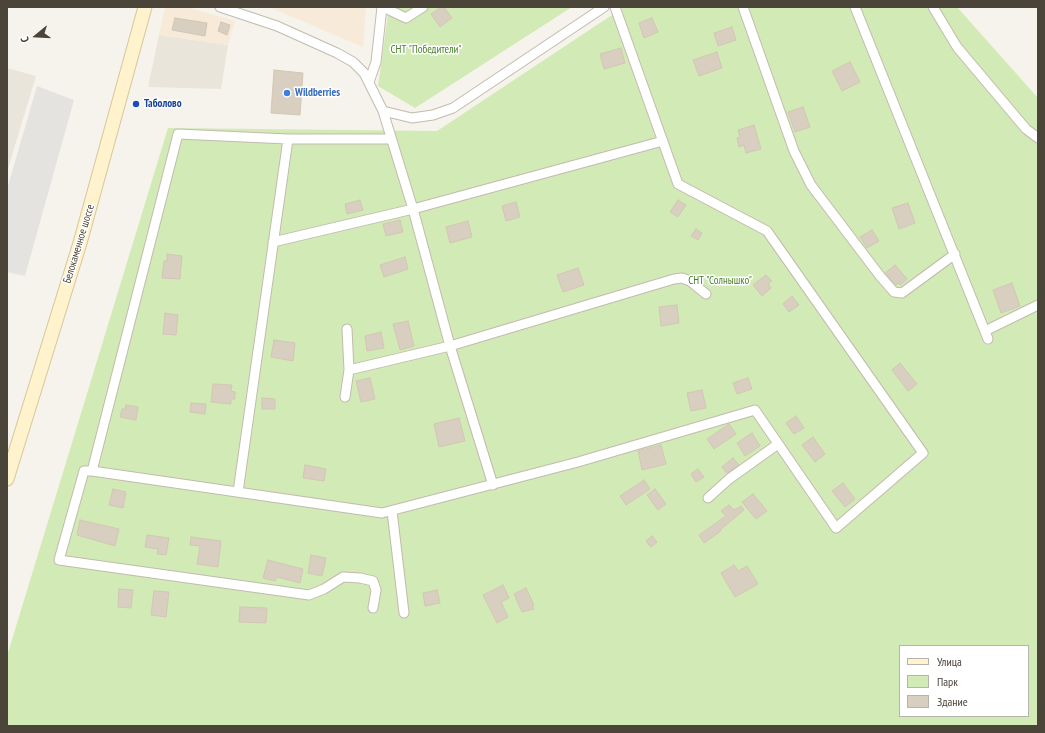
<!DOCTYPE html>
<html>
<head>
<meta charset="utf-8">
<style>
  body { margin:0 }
  #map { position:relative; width:1045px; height:733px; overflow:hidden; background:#f6f3ec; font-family:"PT Sans Narrow",sans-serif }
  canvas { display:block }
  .frame { position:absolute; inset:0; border:8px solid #4b4439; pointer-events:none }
  .legend { position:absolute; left:899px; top:645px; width:130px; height:72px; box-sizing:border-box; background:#fff; border:1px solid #b7b4b0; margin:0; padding:5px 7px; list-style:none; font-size:12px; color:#4b4439 }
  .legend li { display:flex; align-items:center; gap:8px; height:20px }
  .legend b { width:20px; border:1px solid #b7b4b0 }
  .north { position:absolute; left:16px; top:16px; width:40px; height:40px; -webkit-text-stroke:3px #fff; paint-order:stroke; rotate:252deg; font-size:11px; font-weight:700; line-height:16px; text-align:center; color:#4b4439 }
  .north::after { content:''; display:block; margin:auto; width:14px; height:18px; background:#4b4439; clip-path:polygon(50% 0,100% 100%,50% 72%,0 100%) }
</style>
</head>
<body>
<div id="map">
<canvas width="1045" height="733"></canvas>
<div class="frame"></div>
<ul class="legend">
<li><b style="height:5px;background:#fff3cd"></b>Улица</li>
<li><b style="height:11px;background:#d2eab5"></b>Парк</li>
<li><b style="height:11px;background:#d8cfc1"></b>Здание</li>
</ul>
<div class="north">С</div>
</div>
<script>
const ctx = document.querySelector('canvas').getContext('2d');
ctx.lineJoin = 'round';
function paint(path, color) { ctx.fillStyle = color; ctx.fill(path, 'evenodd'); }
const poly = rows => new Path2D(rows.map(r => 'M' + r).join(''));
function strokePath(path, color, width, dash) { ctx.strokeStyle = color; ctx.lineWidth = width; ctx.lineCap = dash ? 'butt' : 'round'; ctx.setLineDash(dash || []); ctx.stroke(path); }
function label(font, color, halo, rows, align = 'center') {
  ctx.font = font + ' "PT Sans Narrow",sans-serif'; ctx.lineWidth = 3; ctx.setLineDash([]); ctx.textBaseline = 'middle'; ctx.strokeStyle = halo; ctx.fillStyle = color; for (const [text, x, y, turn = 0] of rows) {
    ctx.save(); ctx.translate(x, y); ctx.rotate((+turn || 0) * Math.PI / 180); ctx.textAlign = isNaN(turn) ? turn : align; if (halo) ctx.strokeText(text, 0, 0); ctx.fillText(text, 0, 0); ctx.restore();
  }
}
paint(poly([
  [159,35,228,45,221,89,148,87],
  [7,68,36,76,7,172]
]), '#eae5da');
paint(poly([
  [165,7,187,7,235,21,228,45,159,35],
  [269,7,366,7,363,47]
]), '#f7ead8');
paint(poly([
  [389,7,572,7,415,108,378,86],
  [624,7,957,7,1038,98,1038,726,7,726,7,656,168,128,437,131],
  [900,646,1028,646,1028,716,900,716]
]), '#d2eab5');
paint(poly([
  [37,86,74,100,25,276,7,272,7,189]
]), '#e5e3e0');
const building = poly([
  [441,7,444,7,452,18,440,27,431,14,441,7],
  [175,18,207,23,205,36,172,30,175,18],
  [652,18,658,32,644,38,639,23,652,18],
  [221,22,230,25,227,35,218,31,221,22],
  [732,27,736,40,718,46,714,33,732,27],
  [621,48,625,63,604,69,600,54,621,48],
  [717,52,722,68,699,76,693,60,717,52],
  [850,62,860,82,842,91,832,71,850,62],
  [274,70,303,73,300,115,271,113,274,70],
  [803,107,810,127,795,132,788,112,803,107],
  [754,125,761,149,746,153,744,145,739,147,737,138,740,137,738,130,754,125],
  [360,200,363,210,347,214,345,204,360,200],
  [678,200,686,205,678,217,670,212,678,200],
  [516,202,520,217,506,221,502,206,516,202],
  [908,203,915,223,899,229,892,208,908,203],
  [400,220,403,232,386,236,383,224,400,220],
  [468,221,472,237,450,243,446,227,468,221],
  [696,229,702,233,698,240,691,236,696,229],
  [872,230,879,241,867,248,860,237,872,230],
  [167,254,182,256,180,279,162,278,164,261,167,261,167,254],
  [405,257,408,269,384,277,380,265,405,257],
  [895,265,907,279,900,285,899,283,896,285,885,273,895,265],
  [578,268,584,285,563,292,557,275,578,268],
  [766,275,772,281,768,284,771,288,762,296,753,285,766,275],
  [1012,283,1020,306,1001,313,993,290,1012,283],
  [792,296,799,305,789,312,783,304,792,296],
  [677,305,679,323,661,326,659,307,677,305],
  [165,313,178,315,176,335,163,334,165,313],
  [408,321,414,346,400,350,393,324,408,321],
  [381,332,384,348,367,351,365,336,381,332],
  [274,340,295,343,293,361,271,357,274,340],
  [900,363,917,384,908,391,892,370,900,363],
  [370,378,375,399,361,402,356,381,370,378],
  [748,378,752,389,737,394,733,383,748,378],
  [213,384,232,385,231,391,235,392,235,399,231,399,231,404,211,402,213,384],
  [702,390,706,408,691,411,687,393,702,390],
  [262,398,275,399,275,409,262,409,262,398],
  [191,403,206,404,205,414,190,412,191,403],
  [126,405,138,407,136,420,120,417,122,409,125,409,126,405],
  [796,416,804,428,794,434,786,423,796,416],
  [459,418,465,441,439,447,434,424,459,418],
  [729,424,736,434,714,449,707,439,729,424],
  [752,433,760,446,745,456,737,443,752,433],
  [813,437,825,454,815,462,802,445,813,437],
  [661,445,666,464,642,470,638,451,661,445],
  [733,458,739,465,727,473,722,467,733,458],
  [305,465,326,469,324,481,303,478,305,465],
  [698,469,704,477,696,482,691,474,698,469],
  [644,480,650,489,626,505,620,496,644,480],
  [843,483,855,499,845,507,832,491,843,483],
  [113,489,126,492,123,508,109,505,113,489],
  [655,489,666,504,658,510,647,495,655,489],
  [753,494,767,511,756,519,742,502,753,494],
  [729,505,734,510,741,506,744,510,720,530,721,531,704,543,699,535,726,516,721,511,729,505],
  [80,520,119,529,115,546,77,535,80,520],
  [147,535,169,538,166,555,157,554,158,549,145,547,147,535],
  [652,536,657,542,651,547,646,541,652,536],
  [191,537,221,541,218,567,197,564,200,546,190,545,191,537],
  [311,555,326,558,322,576,308,573,311,555],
  [268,560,303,569,300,583,277,577,275,581,263,578,268,560],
  [734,565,738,571,747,566,758,584,735,597,721,573,734,565],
  [503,585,509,598,501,602,508,617,497,623,483,595,503,585],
  [526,588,534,605,532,606,534,609,522,612,514,594,526,588],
  [119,589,133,590,131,608,118,607,119,589],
  [437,590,440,603,425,606,423,593,437,590],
  [154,591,169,592,166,617,151,615,154,591],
  [240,607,267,608,266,623,239,622,240,607]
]);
paint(building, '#d8cfc1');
strokePath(building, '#d3c7b4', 1);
const minor = poly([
  [220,7,277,26,337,53,353,62,364,73,383,111,412,118,433,115,453,108,604,7],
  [383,7,406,18,423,7],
  [743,7,794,151,811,185,880,276,894,292,902,293,955,254],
  [855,7,988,339],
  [933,7,957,47,1026,129,1038,138],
  [369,82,376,62,382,7],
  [383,111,413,209,450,346,493,485],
  [390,139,288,139,178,134,92,471,382,513,578,462,755,410,836,528,923,453,767,231,678,184,615,7],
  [273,242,413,209,663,141],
  [985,331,1038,305],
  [349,370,450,346,674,279,682,278,690,281,706,294],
  [345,397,349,370,347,329],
  [92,471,84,471,59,560,309,595,324,589,343,577,360,578,373,581,376,590,373,608],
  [238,492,288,139],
  [708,498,729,479,778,444],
  [392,511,404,613]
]);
const secondary = poly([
  [7,479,80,243,145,7]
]);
strokePath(minor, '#c2bbae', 11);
strokePath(secondary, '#d6c79b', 15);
strokePath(minor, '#fff', 9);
strokePath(secondary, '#fff3cd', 13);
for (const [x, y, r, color] of [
  [287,93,4,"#3f7fe0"],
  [136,104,4,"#1a4fb4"]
]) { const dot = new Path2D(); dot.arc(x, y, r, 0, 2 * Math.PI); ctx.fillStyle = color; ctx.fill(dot); strokePath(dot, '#fff', 1.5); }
label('11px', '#4a7f2a', '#fff', [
  ["СНТ \"Победители\"",426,50],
  ["СНТ \"Солнышко\"",720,281]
]);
label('bold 11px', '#366cbe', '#fff', [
  ["Wildberries",295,93]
], 'left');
label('bold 11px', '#164399', '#fff', [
  ["Таболово",144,104]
], 'left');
label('11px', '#4b4439', '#fff', [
  ["Белокаменное шоссе",79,244,-73]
]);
</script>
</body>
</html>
